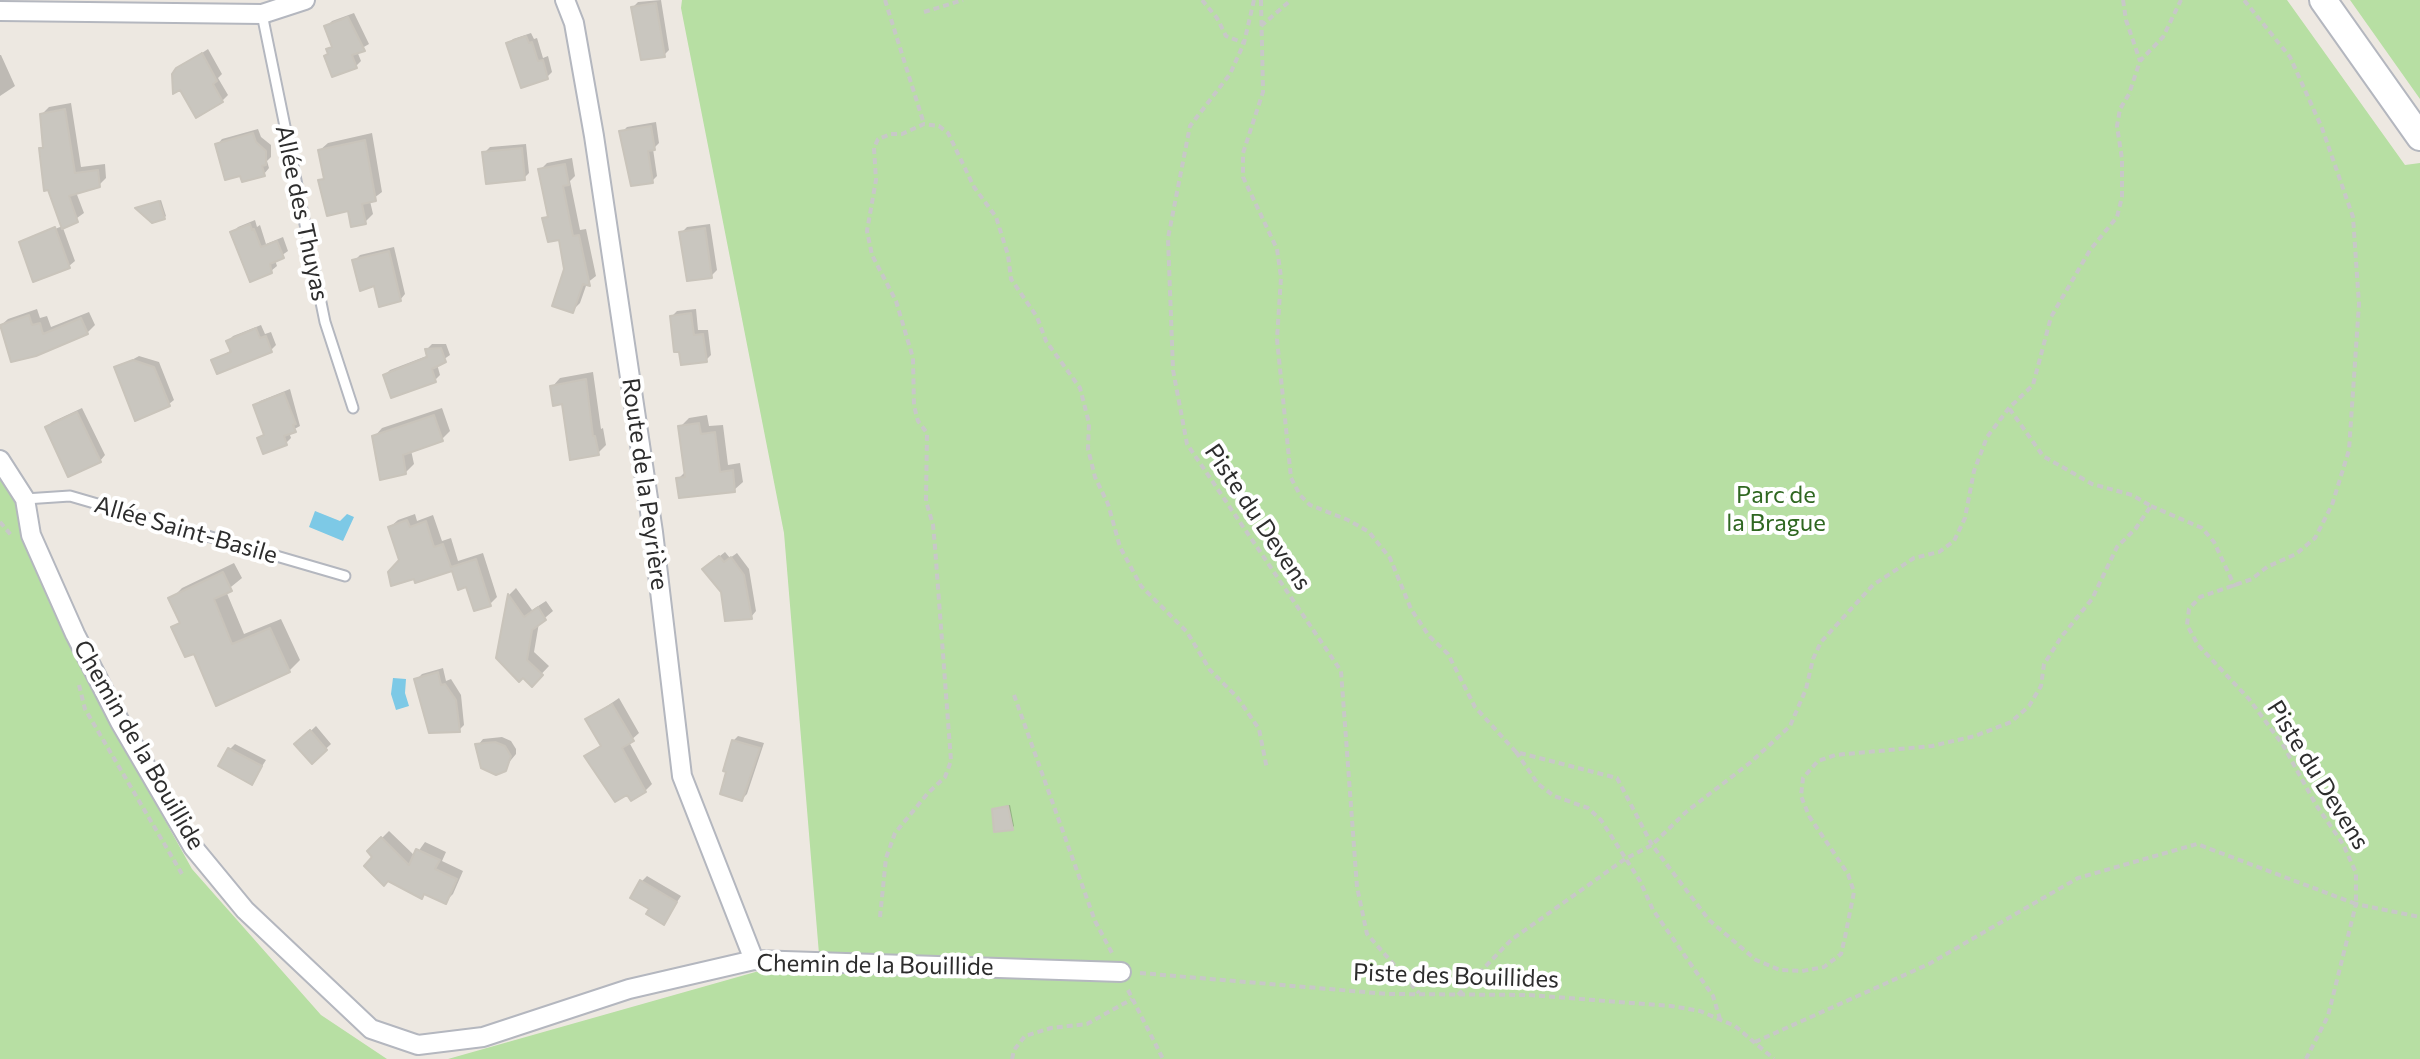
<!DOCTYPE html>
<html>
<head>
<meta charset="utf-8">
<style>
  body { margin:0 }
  canvas { display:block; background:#ede8e1 }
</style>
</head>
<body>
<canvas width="2420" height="1059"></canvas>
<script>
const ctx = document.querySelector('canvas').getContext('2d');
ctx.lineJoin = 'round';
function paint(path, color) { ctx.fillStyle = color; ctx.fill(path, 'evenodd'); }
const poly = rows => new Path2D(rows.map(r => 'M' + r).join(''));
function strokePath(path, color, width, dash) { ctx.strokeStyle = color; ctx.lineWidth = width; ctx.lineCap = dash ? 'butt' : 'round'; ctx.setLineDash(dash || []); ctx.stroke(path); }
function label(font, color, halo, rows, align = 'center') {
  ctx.font = font + ' Commissioner,sans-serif'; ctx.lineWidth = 8; ctx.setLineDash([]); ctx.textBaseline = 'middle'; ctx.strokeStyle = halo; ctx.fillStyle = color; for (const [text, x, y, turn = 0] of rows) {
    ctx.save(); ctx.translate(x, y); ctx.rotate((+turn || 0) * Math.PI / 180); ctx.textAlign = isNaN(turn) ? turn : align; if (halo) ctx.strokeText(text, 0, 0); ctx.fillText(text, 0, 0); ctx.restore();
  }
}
paint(poly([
  [682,0,2287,0,2405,165,2420,163,2420,1059,448,1059,819,954,784,533,681,8],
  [2350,0,2420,0,2420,99],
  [0,476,14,498,86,678,192,869,321,1015,387,1059,0,1059]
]), '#b7dfa3');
paint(poly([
  [315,511,340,521,347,514,354,517,343,541,309,527],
  [393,678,406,679,405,693,409,706,396,710,391,694]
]), '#7dc9e6');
paint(poly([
  [661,0,669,50,664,55,633,7,638,2],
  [354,13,369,44,357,51,361,61,356,66,330,53,329,49,333,45,327,26,332,21],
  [531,33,534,39,537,38,543,58,548,56,552,72,547,77,508,44,513,39],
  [208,49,222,74,218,78,228,95,222,101,178,69],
  [1,55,15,86,0,96,0,55],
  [71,103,81,167,105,164,106,178,99,185,76,192,84,213,63,228,75,261,69,266,22,242,25,239,25,241,65,225,41,149,45,145,42,114,49,107],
  [656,122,659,143,653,149,657,176,652,181,622,132,627,127],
  [258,129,261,137,271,145,271,157,267,161,269,168,264,174,242,173,217,145,222,139],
  [372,133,382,192,370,201,373,214,365,222,321,181,326,176,320,150,328,143],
  [526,144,529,173,524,178,484,153,490,147],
  [572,158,575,176,570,181,580,230,586,229,596,276,587,283,580,303,572,311,560,238,544,219,549,214,540,170,547,163],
  [161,200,166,216,164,218,138,208],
  [255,220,257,227,260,225,266,244,283,237,288,251,275,260,277,266,271,271,233,232,238,227],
  [710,224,717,270,711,276,681,233,687,227],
  [394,247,405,294,400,300,375,284,355,260,360,255],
  [37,309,40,318,47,316,51,327,89,312,95,325,87,333,12,359,0,326,8,319],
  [696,309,698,330,708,330,711,355,706,360,672,316,677,311],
  [261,325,265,334,271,332,276,345,271,350,214,360,232,350,228,341,233,336],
  [432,344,446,344,450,355,437,364,440,375,435,380,385,375,390,370,429,355,427,349],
  [139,356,159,362,174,400,169,404,117,368],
  [593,372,601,429,603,428,606,445,598,453,552,387,560,378],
  [290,389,300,426,289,432,291,438,286,443,259,439,264,434,255,406,260,401],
  [82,408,105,455,100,461,47,427,52,422],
  [442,408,450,431,442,439,411,450,414,464,405,473,374,437,382,428],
  [707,415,709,426,723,425,728,465,740,463,743,482,734,490,678,479,686,471,680,427,689,418],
  [415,514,417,521,433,515,442,541,451,538,458,561,483,553,497,597,490,604,467,585,454,569,401,561,390,527,398,520],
  [725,552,730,558,737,553,749,569,756,611,751,617,723,591,710,564],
  [234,563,242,578,226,591,244,634,281,619,300,660,289,671,195,651,174,627,181,621,171,599,182,588],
  [516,588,532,610,546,601,553,611,539,623,534,652,549,666,532,684,498,657,509,595],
  [443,668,446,681,451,679,461,695,464,725,459,730,417,679,422,674],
  [619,698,639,733,629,742,652,784,645,791,587,756,602,744,588,719],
  [316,726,331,744,313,761,297,744],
  [738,736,764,743,747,794,742,799,733,741],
  [502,737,511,741,516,749,516,754,506,766,478,745,483,739],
  [235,744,266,760,252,782,230,749],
  [1010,805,1014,826,1012,828,994,809],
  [389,831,415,856,425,842,446,852,442,861,463,871,453,894,445,902,425,893,422,896,369,851],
  [647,876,681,896,663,923,652,909,642,881]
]), '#0003');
const building = poly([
  [656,3,665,57,641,60,631,7,656,3],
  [348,17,365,51,352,55,357,68,332,77,324,56,328,54,326,49,332,47,324,26,348,17],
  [526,36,529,43,532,42,538,61,543,60,548,79,521,88,506,43,526,36],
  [202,53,217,81,213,84,223,102,196,118,180,90,173,94,172,74,176,68,202,53],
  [65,109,75,173,98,170,100,187,69,196,78,222,62,229,48,190,44,191,39,148,43,148,40,114,65,109],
  [651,126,655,150,648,151,653,183,631,186,619,131,651,126],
  [253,133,256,142,266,151,266,165,262,166,265,176,242,182,240,176,225,180,215,144,253,133],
  [365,140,376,201,362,204,366,224,351,227,348,211,327,216,318,180,324,179,318,150,365,140],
  [522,148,525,180,486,184,482,152,522,148],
  [565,164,569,185,563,186,573,236,579,235,590,286,583,284,573,313,552,306,564,269,559,240,548,242,542,218,548,217,538,169,565,164],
  [159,201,165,219,152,223,135,208,159,201],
  [250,224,252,230,254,229,261,247,277,241,284,258,270,264,272,273,250,282,230,232,250,224],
  [55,227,70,268,33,282,19,242,55,227],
  [705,228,712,278,687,281,679,232,705,228],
  [389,251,401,301,379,307,374,286,360,291,352,260,389,251],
  [691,313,694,335,703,334,707,362,681,365,679,352,674,352,670,316,691,313],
  [29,315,32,325,40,323,43,334,81,318,88,334,36,356,11,362,0,325,29,315],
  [256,328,260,338,266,336,272,352,217,374,211,360,231,352,226,341,256,328],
  [441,348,446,362,432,369,436,382,391,398,383,375,427,357,425,349,441,348],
  [133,360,154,367,170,406,135,421,114,367,133,360],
  [586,379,593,436,595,436,599,455,570,460,562,404,553,406,550,386,586,379],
  [284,393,296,424,293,425,296,432,284,436,287,445,263,454,257,438,264,435,253,405,284,393],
  [77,412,101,462,68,477,45,427,77,412],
  [434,415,443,441,403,455,406,474,380,480,372,436,434,415],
  [699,423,701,434,715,432,720,472,733,470,735,492,679,498,676,478,685,477,678,426,699,423],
  [407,520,410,527,426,521,434,547,443,544,451,567,476,559,491,606,474,611,466,587,458,590,452,571,415,583,414,579,391,586,388,572,399,560,388,527,407,520],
  [719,556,724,562,731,557,744,575,752,619,725,621,721,592,702,569,719,556],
  [223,572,232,591,214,599,232,644,270,628,290,672,216,706,194,654,185,657,171,627,180,623,168,598,223,572],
  [508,594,524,617,538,607,546,620,532,630,527,660,543,675,532,687,523,678,519,682,496,658,508,594],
  [438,672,441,685,445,684,456,700,460,732,429,733,414,679,438,672],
  [612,704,634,741,622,748,646,792,631,801,627,795,615,802,584,756,601,746,585,719,612,704],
  [310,730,327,750,312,764,294,744,310,730],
  [732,740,760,748,742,801,720,794,726,772,723,771,732,740],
  [495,742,505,746,511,756,506,771,496,775,481,768,475,744,495,742],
  [228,748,262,766,252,785,218,766,228,748],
  [1008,806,1013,830,994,832,992,809,1008,806],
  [381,837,409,865,416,849,440,860,435,869,457,879,446,904,424,894,422,899,388,881,384,886,364,866,372,857,367,851,381,837],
  [640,880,677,902,664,925,646,914,649,909,630,898,640,880]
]);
paint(building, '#c9c6bf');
strokePath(building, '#c9c4bb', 2);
const service = poly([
  [262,14,325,322,353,408],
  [25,499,70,496,345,576]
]);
const minor = poly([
  [565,0,574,23,594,136,653,532,682,776,754,960],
  [0,11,262,14,305,0],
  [0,460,25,499,31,535,75,634,120,722,193,847,245,910,371,1029,418,1045,483,1037,629,989,754,960,1121,972]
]);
const secondary = poly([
  [2323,0,2420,137]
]);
strokePath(service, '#b4b7bf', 13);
strokePath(minor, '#b4b7bf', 22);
strokePath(secondary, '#b4b7bf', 30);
strokePath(poly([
  [885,0,924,124],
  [1202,0,1217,18,1226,36,1244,43],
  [1254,0,1244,43,1230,74,1190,126,1168,238,1173,370,1187,444,1341,671,1357,887,1367,934,1419,993],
  [1261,0,1263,92,1243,153,1243,177,1277,249,1281,277,1277,339,1291,478,1300,495,1310,505,1348,520,1369,532,1390,558,1411,609,1429,636,1448,654,1475,707,1516,752,1617,778,1652,845,1709,920,1756,960,1780,970,1802,971,1824,967,1841,954,1845,937,1854,892,1848,874,1809,816,1801,796,1803,778,1818,761,1835,755,1932,746,1975,736,2011,722,2029,706,2041,686,2044,664,2062,636,2092,599,2117,547,2136,528,2151,506,2132,495,2092,484,2043,456,2009,408],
  [2123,0,2126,20,2140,61],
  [924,12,963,0],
  [1261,26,1291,0],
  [2151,506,2202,528,2214,542,2235,587],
  [0,522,11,535],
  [79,685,85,709,182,874],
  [1014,695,1095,921,1112,953],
  [1516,752,1538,784,1554,796,1588,808,1601,820,1640,881,1653,910,1713,996,1720,1019],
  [880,917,886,858,895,833,928,793,945,777,951,761,935,547,933,525,926,501,927,433,918,421,914,406,913,358,896,301,872,255,867,231,876,180,874,148,878,139,891,134,902,134,924,124,939,126,948,133,974,187,996,217,1008,255,1011,279,1037,317,1046,341,1080,388,1089,423,1088,449,1095,477,1108,504,1120,547,1141,586,1187,632,1210,670,1237,697,1259,729,1267,769],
  [1140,973,1388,994,1529,995,1671,1006,1700,1011,1735,1026,1774,1059],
  [1128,990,1163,1059],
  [1458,995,1511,940,1625,859,1652,845,1686,812,1751,762,1790,726,1806,689,1813,659,1821,642,1873,585,1914,558,1939,552,1954,541,1965,518,1974,471,1987,437,2009,408,2033,385,2051,317,2090,250,2117,217,2122,197,2122,159,2117,126,2120,109,2129,94,2140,61,2163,37,2181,0],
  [1755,1042,1929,964,2078,878,2197,844,2356,904,2356,873,2343,844,2316,805,2283,745,2249,699,2198,645,2187,625,2189,609,2200,597,2252,579,2267,567,2296,554,2315,538,2332,505,2349,450,2359,304,2353,217,2322,128,2290,57,2244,0],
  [1012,1059,1014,1050,1025,1036,1051,1028,1087,1024,1132,999],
  [2306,1059,2328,1016,2356,904,2420,917]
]), '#c8c8c8', 4, [6, 4]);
strokePath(service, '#fff', 9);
strokePath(minor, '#fff', 18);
strokePath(secondary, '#fff', 26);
label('24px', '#2d2d2d', '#fff', [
  ["Allée des Thuyas",302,213,78],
  ["Route de la Peyrière",645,484,82],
  ["Piste du Devens",1258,517,56],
  ["Allée Saint-Basile",186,530,16],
  ["Chemin de la Bouillide",139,745,60],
  ["Piste du Devens",2318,775,58],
  ["Chemin de la Bouillide",875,965,1],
  ["Piste des Bouillides",1456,976,2]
]);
label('24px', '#2f6721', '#fff', [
  ["Parc de",1776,495],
  ["la Brague",1776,523]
]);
</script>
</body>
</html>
